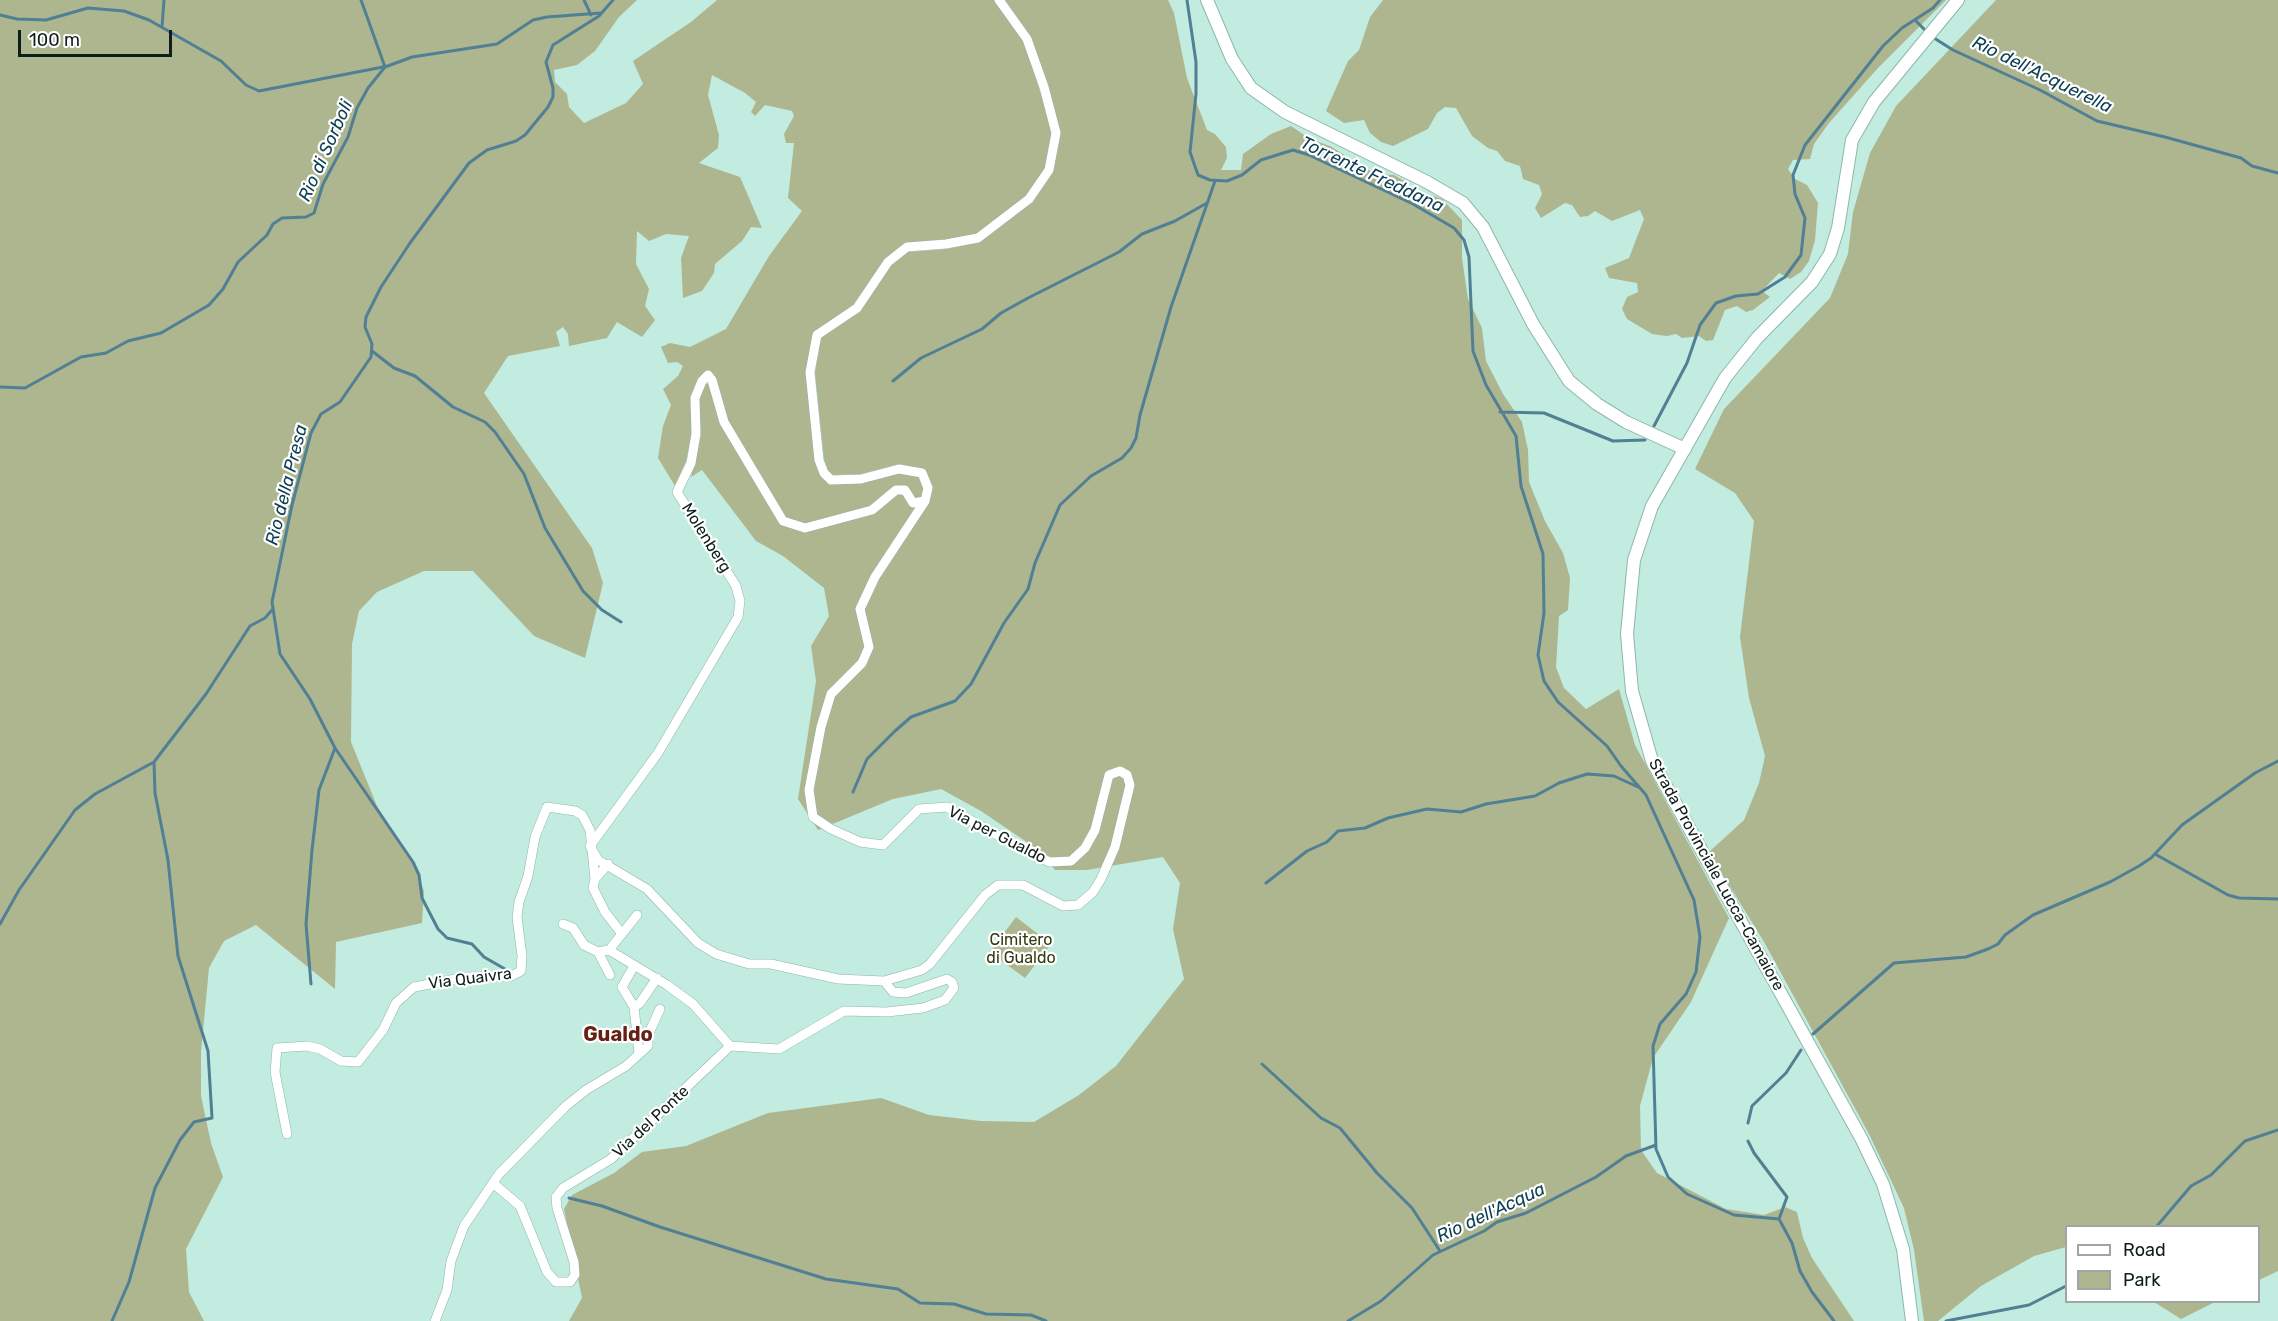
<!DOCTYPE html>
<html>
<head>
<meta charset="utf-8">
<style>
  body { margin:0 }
  #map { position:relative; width:2278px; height:1321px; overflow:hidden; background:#c2ecdf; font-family:Rubik,sans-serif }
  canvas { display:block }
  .legend { position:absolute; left:2065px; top:1225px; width:195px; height:78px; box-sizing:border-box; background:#fff; border:2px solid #9fa5a3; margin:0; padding:8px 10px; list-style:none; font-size:18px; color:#0e1e1a }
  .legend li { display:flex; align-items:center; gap:12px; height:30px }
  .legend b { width:30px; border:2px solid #9fa5a3 }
  .scale { position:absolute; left:18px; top:30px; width:154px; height:27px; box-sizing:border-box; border:3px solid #0e1e1a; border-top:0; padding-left:8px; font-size:18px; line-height:21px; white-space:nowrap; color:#0e1e1a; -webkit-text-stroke:4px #fff; paint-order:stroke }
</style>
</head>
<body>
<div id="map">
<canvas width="2278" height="1321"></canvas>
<ul class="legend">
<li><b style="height:8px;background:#fff"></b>Road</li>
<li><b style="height:16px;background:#aeb690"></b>Park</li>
</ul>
<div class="scale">100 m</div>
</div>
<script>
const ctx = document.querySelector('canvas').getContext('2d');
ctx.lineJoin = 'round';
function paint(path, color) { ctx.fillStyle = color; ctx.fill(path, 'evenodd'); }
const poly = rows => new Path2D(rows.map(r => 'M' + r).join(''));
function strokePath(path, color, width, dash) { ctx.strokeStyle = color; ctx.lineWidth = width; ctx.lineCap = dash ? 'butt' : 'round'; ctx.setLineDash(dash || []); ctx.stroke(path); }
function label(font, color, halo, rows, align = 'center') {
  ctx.font = font + ' Rubik,sans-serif'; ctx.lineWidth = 4.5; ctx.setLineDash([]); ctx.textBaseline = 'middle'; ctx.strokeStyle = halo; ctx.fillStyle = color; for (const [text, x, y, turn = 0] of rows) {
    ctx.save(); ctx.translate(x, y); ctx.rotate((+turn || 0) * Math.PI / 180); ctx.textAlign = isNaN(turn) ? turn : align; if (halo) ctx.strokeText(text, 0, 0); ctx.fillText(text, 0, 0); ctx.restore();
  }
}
paint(poly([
  [0,0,637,0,619,17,595,51,577,65,554,70,555,82,567,94,569,107,584,123,626,103,643,84,633,61,691,22,717,0,996,0,1024,40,1053,133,1046,168,1027,197,977,235,946,241,906,244,854,306,814,333,813,432,830,483,899,472,920,476,924,488,922,498,915,500,907,487,871,508,805,525,785,518,727,421,714,380,700,378,690,397,692,434,686,461,675,486,658,458,663,426,671,405,663,389,678,376,683,366,677,362,668,363,661,347,670,343,690,347,726,329,769,256,802,211,788,198,794,143,786,143,784,134,794,116,792,111,765,105,755,116,751,112,756,102,745,93,712,75,708,95,719,135,718,148,699,163,740,177,762,228,751,227,742,241,715,264,714,273,702,291,683,298,681,258,689,236,666,234,649,241,637,231,636,264,649,289,645,306,655,320,642,337,617,322,607,338,569,346,568,334,563,327,556,332,560,346,508,356,484,393,592,548,603,583,585,658,534,636,473,571,424,571,377,592,359,611,352,644,351,742,377,806,413,862,424,891,422,923,336,942,335,989,256,925,224,941,209,968,201,1052,201,1096,211,1143,223,1177,186,1249,189,1292,204,1321,0,1321],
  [1005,0,1168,0,1174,13,1187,78,1207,130,1215,134,1226,147,1227,158,1221,170,1241,170,1243,154,1271,134,1291,126,1310,139,1330,146,1375,174,1394,175,1406,182,1408,187,1442,199,1462,220,1462,258,1468,299,1482,328,1486,361,1503,394,1522,422,1528,450,1529,482,1545,521,1563,553,1570,578,1568,610,1559,616,1556,667,1564,688,1586,709,1619,689,1635,745,1729,918,1691,1002,1653,1058,1640,1106,1641,1150,1657,1173,1726,1209,1764,1215,1785,1207,1797,1212,1803,1238,1812,1258,1854,1321,569,1321,582,1298,564,1209,572,1195,614,1173,642,1152,686,1146,768,1113,881,1098,929,1115,981,1121,1034,1122,1079,1095,1116,1066,1184,979,1173,929,1180,883,1163,857,1087,870,1055,870,1037,849,981,811,941,789,893,799,818,830,798,799,816,681,811,646,829,616,824,588,783,556,756,541,702,470,691,477,701,435,699,398,704,384,709,384,722,423,782,523,805,531,873,512,897,493,927,502,933,487,925,469,899,464,861,474,833,475,828,471,824,459,815,373,821,337,860,312,891,265,908,252,947,249,980,242,1033,202,1053,171,1061,133,1048,86,1031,37],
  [1383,0,1946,0,1878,68,1829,123,1814,144,1810,159,1793,160,1788,169,1795,179,1807,185,1818,203,1815,240,1809,261,1801,272,1790,279,1779,273,1762,291,1770,297,1753,310,1746,312,1737,306,1725,310,1713,340,1706,341,1699,336,1682,338,1676,334,1667,336,1652,334,1627,319,1622,309,1627,297,1638,292,1637,283,1609,278,1605,268,1629,258,1644,219,1640,210,1612,221,1595,211,1588,216,1580,217,1572,205,1565,203,1541,218,1535,208,1542,194,1539,185,1523,179,1520,166,1505,161,1497,151,1488,148,1472,136,1456,108,1445,107,1437,113,1428,129,1393,146,1381,142,1370,133,1364,120,1344,123,1326,111,1348,61,1359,50,1370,17],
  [1996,0,2278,0,2278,1271,2259,1280,2258,1226,2066,1226,2066,1247,2034,1256,1981,1286,1938,1321,1924,1321,1914,1250,1904,1208,1869,1134,1764,942,1709,852,1744,820,1759,783,1765,756,1749,698,1740,637,1754,521,1735,493,1695,469,1724,409,1830,298,1848,254,1853,212,1870,153,1896,106],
  [1016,917,1051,944,1025,978,999,959,995,964,986,957],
  [2154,1302,2215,1302,2181,1319]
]), '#aeb690');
strokePath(poly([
  [361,0,385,67],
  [584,0,591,15],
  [1187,0,1196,62,1196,94,1190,152,1198,175,1210,180,1227,181,1242,175,1261,160,1293,150,1309,155,1413,204,1454,228,1464,240,1469,257,1473,351,1486,385,1516,436,1521,486,1543,554,1544,613,1538,655,1544,681,1558,702,1607,746,1621,766,1646,795,1694,900,1700,937,1696,972,1686,994,1660,1024,1653,1046,1656,1149,1668,1177,1687,1194,1734,1215,1779,1219],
  [0,15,17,19,46,20,88,8,124,11,149,20,221,61,246,85,259,91,383,67],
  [1915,20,1925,30],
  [162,27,164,0],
  [1934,38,1953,50,2040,90,2097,121,2165,137,2241,158,2252,166,2278,173],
  [372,351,394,368,415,376,453,407,485,422,495,432,524,474,545,528,583,591,602,610,621,622],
  [893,381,921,358,982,329,1001,313,1028,298,1119,252,1142,234,1175,221,1207,203],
  [0,387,25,388,81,357,106,353,128,341,161,333,209,305,223,289,238,262,267,235,273,224,282,218,306,217,314,213,323,184,348,137,357,108,368,88,385,67,412,57,497,44,533,20,547,17,601,13],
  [1500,412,1544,413,1613,441,1645,440],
  [1654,426,1687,363,1700,325,1716,303,1736,296,1758,294,1785,277,1801,255,1805,218,1795,194,1793,175,1805,145,1883,46,1902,28,1933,8,1940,0],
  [853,792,867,759,895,731,911,717,955,701,971,684,1004,623,1028,589,1035,563,1060,505,1091,476,1122,458,1131,448,1136,438,1140,415,1171,307,1215,181],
  [2155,854,2228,895,2239,898,2278,899],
  [1266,883,1307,851,1327,842,1338,831,1365,828,1388,818,1427,809,1461,812,1486,804,1535,796,1559,783,1587,774,1614,776,1638,787],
  [0,924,19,890,75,810,95,794,154,762,206,694,250,626,265,618,272,610],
  [512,973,484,957,472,944,447,938,438,929,422,898,419,875,413,862,335,748,310,699,280,654,272,602,292,505,311,433,321,414,340,402,371,357,372,344,365,327,366,317,381,287,410,243,469,163,487,150,516,141,525,135,548,107,553,97,553,88,546,62,553,45,599,16,613,0],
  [311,984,306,924,312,850,319,790,335,748],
  [1813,1034,1894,963,1966,957,1988,949,1998,944,2005,935,2033,915,2110,882,2139,866,2151,858,2182,825,2255,773,2278,761],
  [1262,1064,1321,1118,1340,1128,1377,1173,1412,1208,1440,1251],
  [1748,1123,1752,1106,1786,1073,1801,1050],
  [1748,1141,1754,1153,1787,1197,1779,1219],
  [569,1198,602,1206,660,1227,826,1279,898,1289,920,1303,954,1304,986,1314,1031,1315,1046,1321],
  [1779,1219,1792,1243,1800,1271,1812,1292,1834,1321],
  [2157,1226,2191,1186,2211,1175,2245,1141,2278,1130],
  [112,1321,129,1282,155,1188,180,1140,194,1122,212,1118,208,1051,178,956,168,860,155,793,154,762],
  [1348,1321,1381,1301,1433,1255,1484,1231,1497,1222,1526,1213,1596,1177,1626,1156,1656,1145],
  [1946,1321,2029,1305,2066,1286]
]), '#517f93', 3);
const minor = poly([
  [925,501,913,503,905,490,896,490,872,510,805,528,783,521,724,422,712,380,708,375,702,381,695,398,696,434,691,463,677,492,736,586,740,601,738,617,658,753,590,846,598,860,647,889,698,943,716,954,749,964,771,964,838,979,884,981,922,970,930,964,985,895,998,885,1023,885,1063,906,1078,905,1093,892,1101,879,1115,847,1130,785,1127,775,1120,771,1109,775,1095,830,1085,848,1071,861,1050,862,1035,856,947,807,919,809,883,845,860,842,831,829,813,817,809,790,821,727,831,694,862,663,869,647,860,609,875,577,925,501,928,488,922,473,899,469,861,479,831,480,824,473,819,460,810,372,817,335,857,308,888,262,907,247,946,244,978,238,1029,199,1049,170,1056,133,1044,87,1027,39,999,0],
  [608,864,595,879,593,888,605,912,622,934],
  [563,924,573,928,584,945,598,952,610,975],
  [609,950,637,915],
  [598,952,609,950,667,985,693,1004,730,1046],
  [634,966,622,987,634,1007,639,1053],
  [634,1007,640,1003,657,978],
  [287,1134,275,1072,277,1048,307,1046,320,1049,341,1061,358,1062,383,1030,396,1003,414,987,466,977,511,976,521,971,522,956,517,917,519,902,528,876,535,837,547,807,575,811,582,815,590,830,595,879],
  [494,1184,520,1206,547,1272,556,1282,570,1282,575,1275,574,1262,557,1208,556,1197,563,1188,611,1159,730,1046,779,1049,844,1011,887,1012,923,1008,945,1000,954,988,952,982,947,979,906,993,893,992,884,981],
  [435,1321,447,1290,451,1261,464,1226,499,1174,566,1106,586,1090,626,1066,648,1046,648,1035,660,1009]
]);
const secondary = poly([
  [1207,0,1232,59,1251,88,1285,112,1427,182,1463,203,1483,227,1533,324,1569,381,1597,404,1626,422,1685,449],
  [1912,1321,1903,1249,1883,1184,1861,1138,1652,761,1632,691,1627,634,1634,560,1652,506,1725,378,1757,338,1812,282,1830,254,1838,228,1852,140,1874,102,1958,0]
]);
strokePath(minor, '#8db6aa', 10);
strokePath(secondary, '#8db6aa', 14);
strokePath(minor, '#fff', 9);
strokePath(secondary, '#fff', 12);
label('16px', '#0e1e1a', '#fff', [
  ["Molenberg",706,538,58],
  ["Via per Gualdo",997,835,27],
  ["Strada Provinciale Lucca-Camaiore",1716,875,61],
  ["Via Quaivra",470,979,-7],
  ["Via del Ponte",651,1122,-43]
]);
label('16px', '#333a10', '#fff', [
  ["Cimitero",1021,940],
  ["di Gualdo",1021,958]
]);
label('italic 18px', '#0b3e53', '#fff', [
  ["Rio dell'Acquerella",2042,75,26],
  ["Rio di Sorboli",326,151,-66],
  ["Torrente Freddana",1372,175,25],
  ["Rio della Presa",287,485,-76],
  ["Rio dell'Acqua",1491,1213,-25]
]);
label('bold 20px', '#642114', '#fff', [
  ["Gualdo",618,1035]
]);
</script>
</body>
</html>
